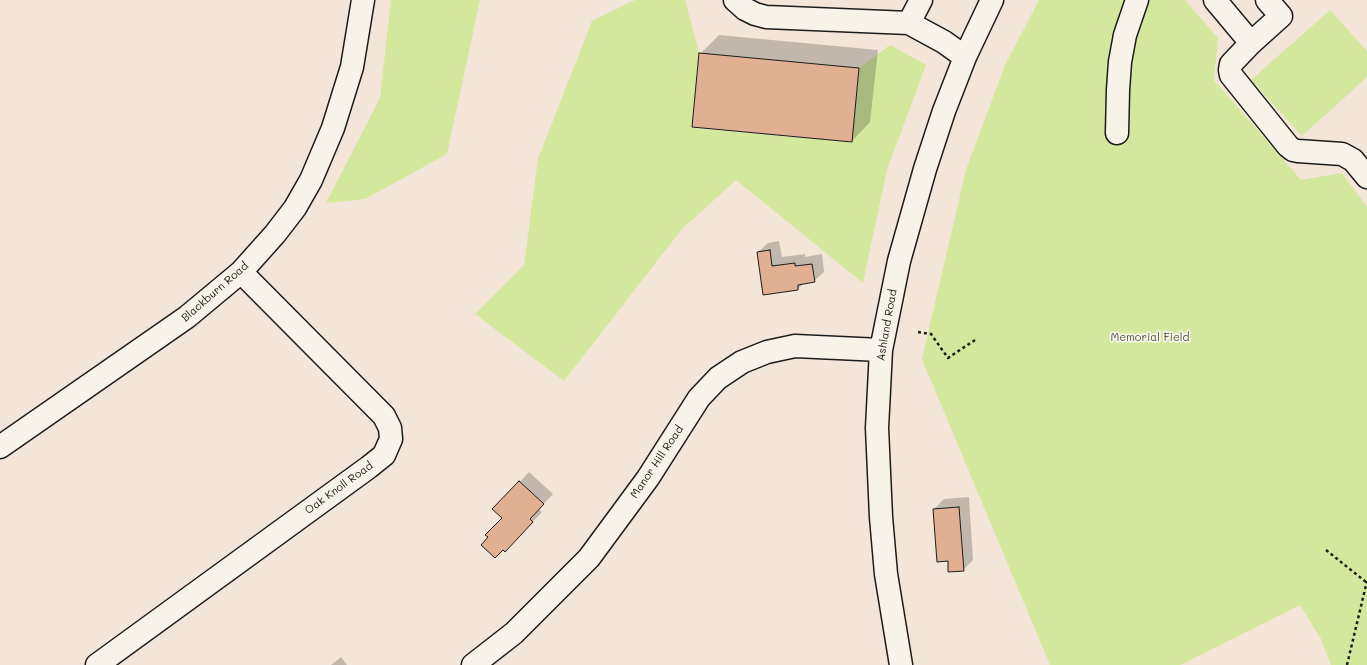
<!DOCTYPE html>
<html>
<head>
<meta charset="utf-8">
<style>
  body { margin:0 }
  canvas { display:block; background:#f3e5d7 }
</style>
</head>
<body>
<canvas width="1367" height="665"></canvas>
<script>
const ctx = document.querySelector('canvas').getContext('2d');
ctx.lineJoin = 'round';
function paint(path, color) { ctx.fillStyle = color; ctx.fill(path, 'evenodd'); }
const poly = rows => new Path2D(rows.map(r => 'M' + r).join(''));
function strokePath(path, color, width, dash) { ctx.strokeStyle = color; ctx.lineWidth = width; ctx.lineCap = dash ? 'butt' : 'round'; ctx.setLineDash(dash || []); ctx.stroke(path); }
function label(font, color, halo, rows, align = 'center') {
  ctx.font = font + ' Mali,sans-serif'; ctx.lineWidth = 3.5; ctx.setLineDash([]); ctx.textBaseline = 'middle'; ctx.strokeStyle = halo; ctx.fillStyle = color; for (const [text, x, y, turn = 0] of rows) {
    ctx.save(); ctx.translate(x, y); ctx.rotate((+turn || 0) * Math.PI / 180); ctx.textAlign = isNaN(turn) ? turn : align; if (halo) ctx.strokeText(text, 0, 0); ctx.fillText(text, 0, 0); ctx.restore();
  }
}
paint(poly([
  [391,0,480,0,447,154,365,199,326,203,380,98],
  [635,0,685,0,699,53,692,128,852,142,859,68,890,45,926,65,887,170,863,283,736,180,682,229,564,381,475,314,524,265,538,159,592,21],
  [1039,0,1185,0,1218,38,1214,80,1301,180,1342,173,1367,207,1367,665,1331,665,1321,639,1300,605,1180,665,1050,665,922,359,966,170,1005,65],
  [1330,10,1367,51,1367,77,1302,136,1251,80]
]), '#d3e89d');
paint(poly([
  [719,35,878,50,870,122,852,141,700,54],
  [779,241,782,257,805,254,805,257,822,254,824,272,814,281,804,283,798,289,764,294,758,252,768,243],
  [529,472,553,494,539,509,542,512,515,541,503,518,494,509],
  [969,497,973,560,963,570,949,560,934,509,944,499],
  [341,657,347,665,331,665]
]), '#0003');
const building = poly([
  [699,53,859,68,852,142,692,127,699,53],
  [770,250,772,266,795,263,795,266,812,264,815,282,798,285,798,290,763,295,757,252,770,250],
  [519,481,544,504,530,519,533,522,505,552,503,550,495,558,481,545,488,537,485,535,502,518,492,509,519,481],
  [959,507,964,571,948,572,948,561,937,562,933,509,959,507]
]);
paint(building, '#e1af92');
strokePath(building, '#1c1c1c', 1);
const minor = poly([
  [735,0,745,9,755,14,766,17,909,23,944,42,965,57],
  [1215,0,1251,43,1281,16,1267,0],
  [909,23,921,0],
  [1251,43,1231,64,1230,70,1231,75,1288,146,1293,150,1298,151,1342,154,1353,160,1367,177],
  [1117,133,1118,90,1120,62,1125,35,1137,0],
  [0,447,187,317,241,272,275,234,295,208,311,180,333,128,352,67,363,0],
  [97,665,369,467,384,455,391,439,390,428,384,416,241,272],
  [473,665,514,633,589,558,648,478,699,398,718,378,742,362,767,352,795,346,881,350],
  [901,665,886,574,881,517,877,428,881,350,899,261,925,169,944,111,965,57,992,0]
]);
strokePath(minor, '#1c1c1c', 25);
strokePath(poly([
  [918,332,931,334,948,358,975,340],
  [1326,550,1366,582],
  [1347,665,1367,581]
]), '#1c1c1c', 2.5, [3, 3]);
strokePath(minor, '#f7f3e8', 22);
label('11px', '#1c1c1c', '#f7f3e8', [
  ["Blackburn Road",215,292,-41],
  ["Ashland Road",887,325,-80],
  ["Manor Hill Road",657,462,-56],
  ["Oak Knoll Road",339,488,-36]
]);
label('11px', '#535943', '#f7f3e8', [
  ["Memorial Field",1150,338]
]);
</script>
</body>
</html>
